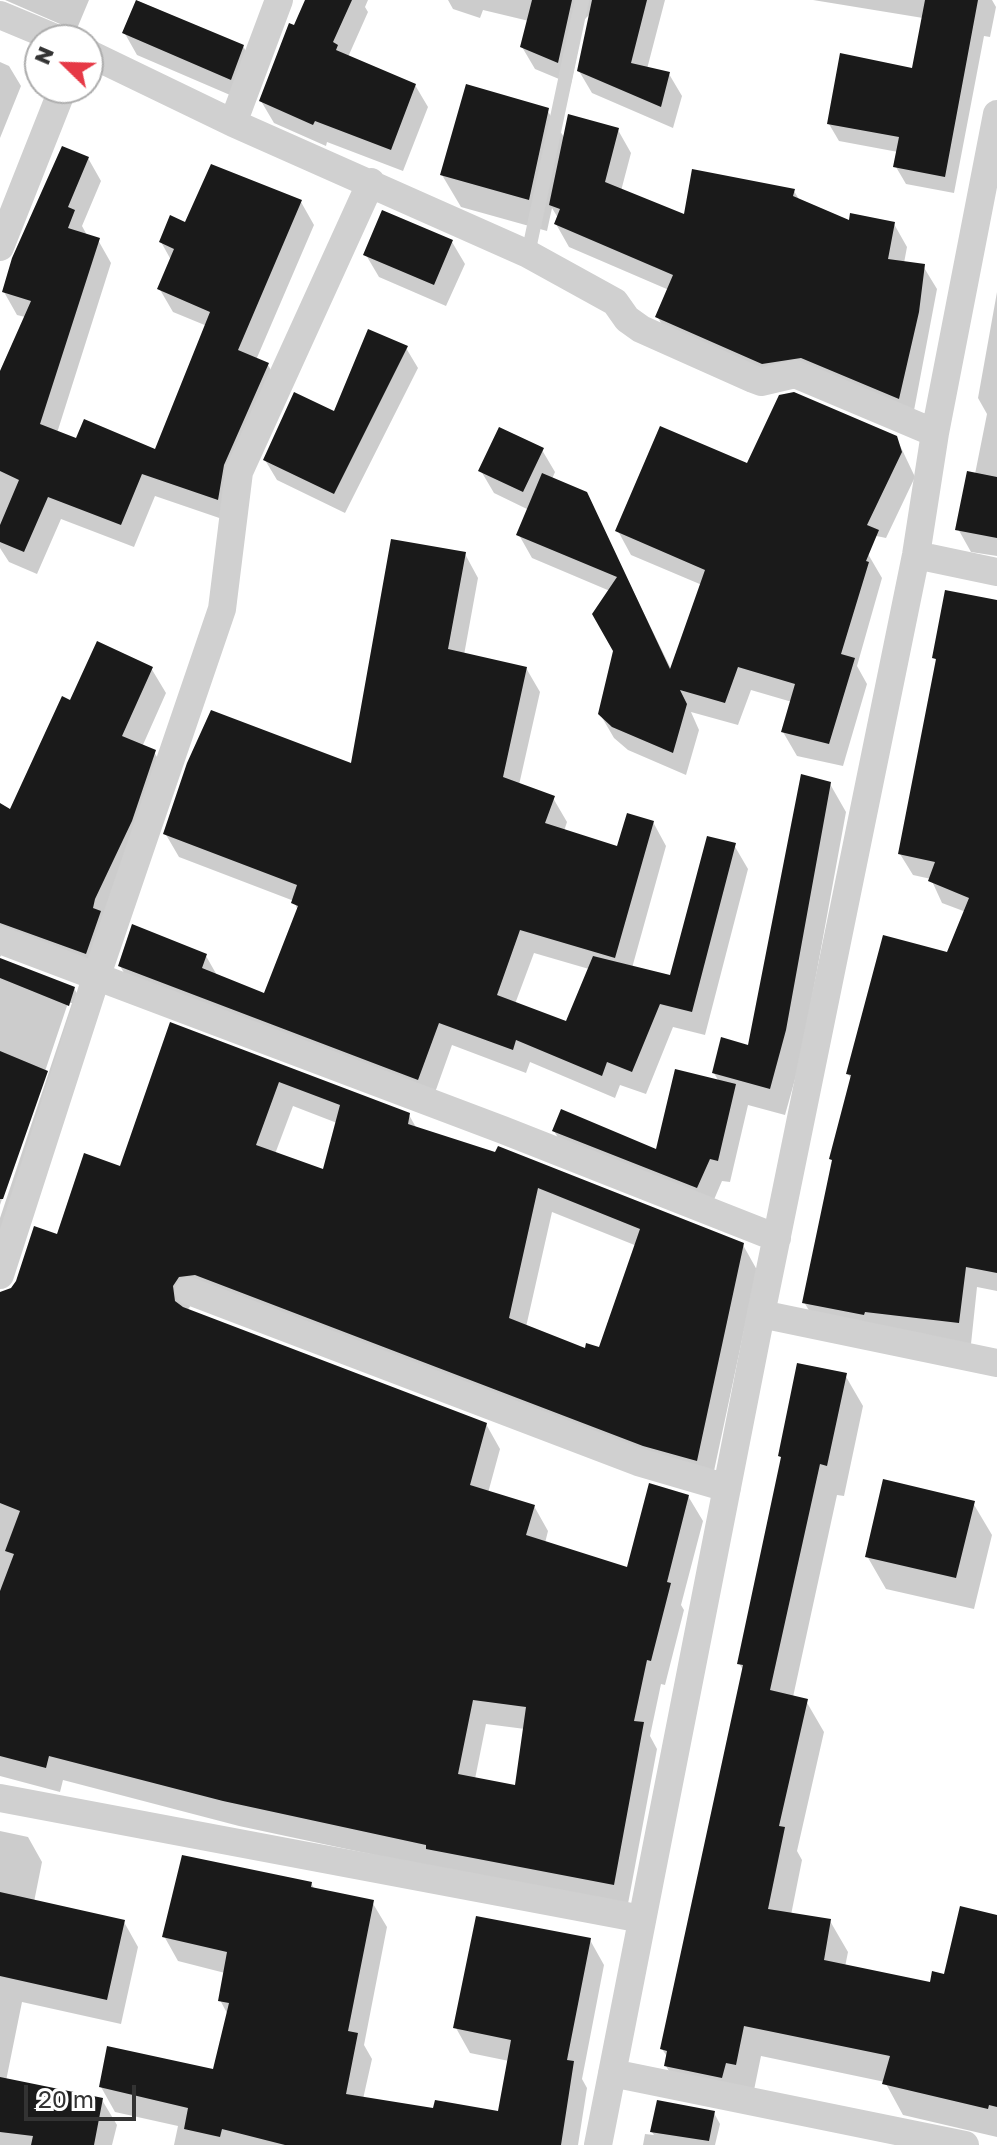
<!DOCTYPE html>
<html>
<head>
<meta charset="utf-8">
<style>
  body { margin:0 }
  #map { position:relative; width:997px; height:2145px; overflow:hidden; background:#fff; font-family:"Golos Text",sans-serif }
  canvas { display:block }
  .north { position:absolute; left:24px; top:24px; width:80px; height:80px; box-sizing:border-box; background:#fff; border:2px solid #adadad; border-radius:50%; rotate:293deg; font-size:22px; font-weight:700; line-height:32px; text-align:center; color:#333 }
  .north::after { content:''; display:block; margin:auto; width:28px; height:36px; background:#e63946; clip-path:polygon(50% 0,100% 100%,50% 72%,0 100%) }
  .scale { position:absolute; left:24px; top:2085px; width:112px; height:36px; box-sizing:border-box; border:4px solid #333; border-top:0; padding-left:10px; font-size:24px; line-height:28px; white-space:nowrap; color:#333; -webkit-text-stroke:6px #fff; paint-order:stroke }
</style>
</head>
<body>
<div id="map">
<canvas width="997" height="2145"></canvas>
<div class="north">N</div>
<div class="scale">20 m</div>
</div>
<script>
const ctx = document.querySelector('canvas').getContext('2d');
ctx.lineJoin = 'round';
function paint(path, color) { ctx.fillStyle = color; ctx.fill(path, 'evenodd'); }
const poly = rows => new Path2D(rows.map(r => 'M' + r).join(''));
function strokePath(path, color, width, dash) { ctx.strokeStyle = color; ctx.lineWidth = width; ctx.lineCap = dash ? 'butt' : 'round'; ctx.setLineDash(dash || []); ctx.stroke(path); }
paint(poly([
  [5,0,89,0,76,31],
  [307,0,368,0,365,7,368,12,348,57,415,85,428,107,403,171,327,142,326,146,274,123,261,101],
  [448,0,665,0,647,69,669,74,682,96,673,128,592,93,579,71,592,12,584,20,571,84,535,69,522,47,529,21,483,10,480,18,453,9],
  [813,0,992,0,996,7,990,37,984,36,954,193,906,184,896,167,898,152,839,141,829,124,913,70,923,18],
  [138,1,243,46,256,69,244,101,137,55,124,32],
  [0,62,9,66,21,86,0,138],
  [547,110,565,139,618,130,631,153,621,191,685,217,794,191,800,201,850,223,894,224,907,247,904,263,923,266,937,289,912,421,815,380,776,387,670,339,657,316,669,290,569,247,556,224,558,218,552,208,547,231,461,207,442,175],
  [88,158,101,181,82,226,88,237,98,240,111,263,57,433,77,440,156,451,207,326,173,312,159,288,171,260,161,242,187,224,301,202,314,225,256,360,268,365,281,388,231,522,155,496,134,547,61,519,37,574,9,562,0,548,0,371,25,317,17,315,4,292],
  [452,242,465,264,446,306,379,277,366,255],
  [997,292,997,556,971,552,957,527,975,474,987,414,978,398],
  [406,348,418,368,345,513,277,480,265,460,335,413],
  [896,437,915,477,886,538,843,529,868,554,882,578,857,666,867,684,843,766,797,756,783,732,792,702,751,690,738,725,691,712,699,730,686,775,628,750,614,738,600,714,615,651,610,591,532,558,519,535,529,510,494,493,481,471,542,450,555,472,552,479,586,494,672,671,702,585,631,555,618,531,748,466],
  [465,554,478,578,464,655,526,668,540,692,519,785,553,798,567,822,564,831,619,848,653,822,666,846,632,968,671,977,734,845,748,869,705,1035,673,1027,646,1094,620,1085,615,1098,530,1062,526,1073,452,1045,432,1101,134,990,120,966,206,956,218,977,265,996,298,911,294,901,179,857,165,833,352,766],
  [534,953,589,969,567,1023,515,1004],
  [997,604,997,1291,977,1287,971,1344,817,1324,804,1302,833,1162,831,1158,852,1080,848,1074,948,954,966,912,942,903,931,879,913,875,900,854,937,663,935,658],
  [151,668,166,693,142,747,154,752,169,777,100,978,4,951,0,957,0,821,11,812,71,702],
  [830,784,846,812,801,1058,785,1115,748,1105,730,1182,722,1181,710,1209,567,1153,554,1131,657,1152,719,1082,714,1073,749,1047],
  [0,960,74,988,88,1013,0,1286,0,1218,72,1003,68,1003,0,1205],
  [171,1025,409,1115,417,1129,743,1245,757,1270,711,1485,193,1302,187,1311,486,1424,500,1449,488,1493,534,1506,548,1531,545,1543,629,1570,688,1496,703,1521,681,1605,684,1610,665,1685,661,1684,650,1736,657,1749,627,1909,239,1826,63,1780,60,1792,0,1776,0,1293,14,1288,122,1169],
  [293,1106,337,1123,324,1172,275,1154],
  [552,1212,637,1246,600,1349,586,1350,526,1327],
  [486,1724,525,1729,516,1788,475,1779],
  [845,1375,863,1406,844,1496,837,1495,793,1697,806,1701,824,1732,797,1851,802,1860,791,1915,830,1921,848,1952,845,1967,931,1985,946,1976,997,1915,997,2137,903,2115,885,2082,761,2056,753,2095,684,2097,666,2066,668,2058,662,2049,744,1672,739,1663,783,1460,780,1456],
  [973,1503,992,1535,974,1609,886,1589,867,1556],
  [0,1831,28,1837,42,1862,34,1902,124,1922,138,1947,121,2024,22,2002,6,2081,102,2100,117,2125,112,2145,0,2145],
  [311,1883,315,1890,372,1902,387,1927,364,2045,372,2059,363,2099,435,2110,500,2113,509,2061,470,2053,456,2028,590,1940,604,1965,582,2079,587,2088,578,2145,174,2145,178,2126,115,2112,101,2087,215,2072,228,2015,220,2000,225,1973,178,1961,164,1936],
  [714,2113,720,2124,715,2145,643,2145,645,2134,654,2135,652,2132]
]), '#0003');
paint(poly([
  [136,0,244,45,231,80,122,33],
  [305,0,352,0,333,42,338,45,336,50,416,84,391,150,315,121,313,125,259,101,289,23,294,25],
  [532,0,572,0,558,63,520,47],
  [592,0,647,0,631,63,670,72,661,107,577,71],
  [925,0,978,0,945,177,893,167,899,137,827,124,840,53,912,68],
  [466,84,549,108,529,200,440,175],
  [568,114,619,128,605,182,684,214,692,169,795,189,793,196,849,220,850,213,895,222,888,259,925,264,919,312,899,399,801,358,762,364,655,317,673,275,554,224,560,209,549,205],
  [62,146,89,157,68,207,75,210,68,228,100,238,40,424,76,438,84,419,155,449,210,312,157,289,174,249,159,242,170,215,185,222,211,164,302,200,238,350,269,363,224,465,218,500,142,474,121,525,48,497,24,552,0,542,0,525,19,480,0,471,0,371,31,301,2,292,12,258],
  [382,210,453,240,434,285,363,255],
  [368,329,408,346,334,494,263,460,294,392,334,411],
  [794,392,897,436,902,452,867,525,879,530,866,561,869,562,841,654,855,658,829,744,781,732,795,684,738,667,725,703,680,690,687,704,673,753,612,727,598,714,613,651,592,614,617,577,516,535,542,473,587,492,670,669,705,570,615,531,660,426,747,463,779,395],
  [499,427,544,448,523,492,478,471],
  [967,471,997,477,997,538,955,530],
  [391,539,466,552,448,649,527,667,503,777,555,796,545,823,617,846,627,813,654,821,615,958,520,930,497,995,566,1021,593,956,670,975,707,836,736,843,692,1012,660,1004,632,1072,607,1062,602,1076,516,1040,513,1050,439,1023,418,1080,118,966,132,924,207,954,202,968,264,993,298,906,291,903,297,885,163,834,187,763,211,710,351,763],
  [945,590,997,600,997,1273,966,1267,959,1323,865,1312,864,1315,802,1303,832,1160,829,1159,851,1075,846,1074,883,935,947,952,969,898,928,881,935,862,898,854,936,659,932,658],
  [97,641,153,667,122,736,156,750,132,821,95,899,93,908,101,911,86,954,0,923,0,803,10,809,62,696,70,700],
  [801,774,831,782,786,1030,770,1089,712,1073,721,1037,748,1045],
  [0,958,75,987,69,1006,0,978],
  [170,1022,410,1113,408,1124,495,1152,498,1146,744,1243,697,1461,643,1446,195,1275,179,1277,173,1286,175,1301,183,1307,487,1423,470,1485,535,1505,526,1535,627,1567,649,1483,689,1495,667,1582,671,1583,651,1661,647,1660,634,1721,644,1722,614,1885,426,1849,426,1845,223,1801,49,1756,46,1768,0,1756,0,1591,14,1554,5,1551,20,1511,0,1503,0,1292,11,1288,16,1281,34,1226,57,1234,84,1153,120,1166],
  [279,1082,340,1105,323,1169,256,1145],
  [538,1188,640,1229,599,1347,586,1343,585,1348,509,1318],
  [473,1700,526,1707,515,1785,458,1774],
  [0,1051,48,1071,3,1199,0,1199],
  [675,1069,736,1084,718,1161,710,1159,697,1188,552,1131,561,1109,656,1149],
  [797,1363,847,1373,827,1466,820,1464,770,1690,808,1699,779,1826,785,1827,768,1909,831,1919,824,1960,930,1982,932,1971,944,1974,960,1906,997,1915,997,2107,989,2105,988,2109,882,2084,890,2056,744,2026,736,2065,726,2063,722,2078,664,2066,667,2051,660,2049,743,1665,737,1664,781,1457,778,1456],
  [883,1479,975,1501,956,1578,865,1557],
  [182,1855,312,1882,311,1887,374,1900,348,2031,358,2033,346,2094,433,2108,435,2100,498,2111,511,2040,453,2028,476,1916,591,1938,567,2060,574,2061,561,2145,285,2145,222,2129,220,2137,184,2129,188,2108,99,2087,107,2046,213,2069,229,2003,218,2001,227,1952,162,1937],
  [0,1892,125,1920,107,2000,0,1976],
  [0,2077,103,2098,94,2145,31,2145,33,2136,0,2132],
  [657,2100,715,2111,709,2141,650,2132]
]), '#1a1a1a');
strokePath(poly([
  [528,254,582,0]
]), '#d0d0d0', 14);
strokePath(poly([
  [0,15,60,40],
  [88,53,233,123,528,254,615,302,627,319,641,329,753,379,761,382,795,374,935,433],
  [233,123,279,0],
  [0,247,63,88],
  [916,555,997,572],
  [0,940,503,1130,777,1238],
  [0,1275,96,978,222,609,239,472,371,182],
  [189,1291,638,1462,727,1488],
  [761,1314,997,1363],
  [0,1798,642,1919],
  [612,2073,965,2145],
  [598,2145,761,1314,916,555,935,433,997,114]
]), '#d0d0d0', 28);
</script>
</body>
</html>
